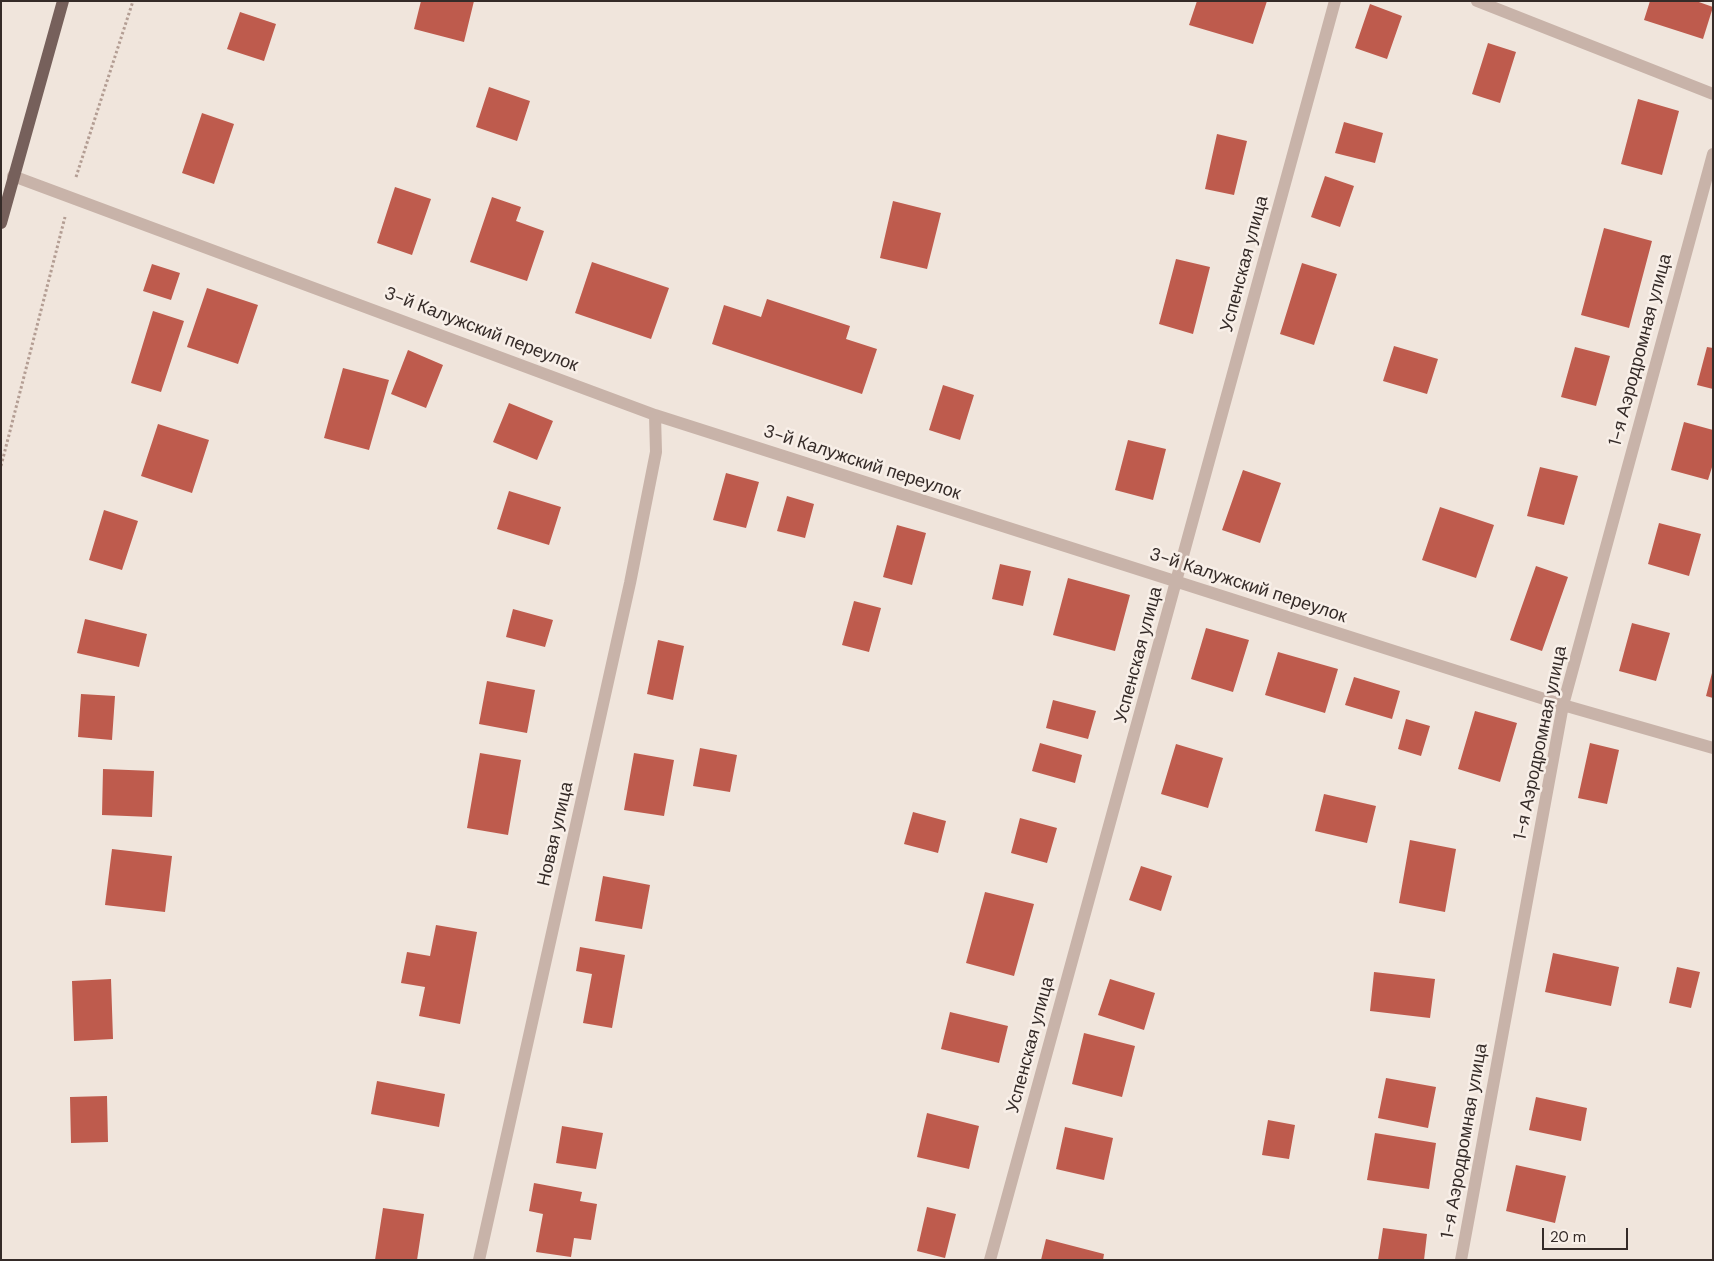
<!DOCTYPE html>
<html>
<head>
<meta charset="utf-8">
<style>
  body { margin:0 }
  #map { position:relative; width:1714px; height:1261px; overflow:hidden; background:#f0e5dc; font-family:"DM Sans",sans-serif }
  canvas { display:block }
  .frame { position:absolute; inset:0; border:2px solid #352b28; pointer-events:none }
  .scale { position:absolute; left:1542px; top:1228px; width:86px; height:22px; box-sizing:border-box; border:2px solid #352b28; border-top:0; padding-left:6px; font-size:15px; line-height:18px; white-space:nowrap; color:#352b28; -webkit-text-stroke:4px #f8efe8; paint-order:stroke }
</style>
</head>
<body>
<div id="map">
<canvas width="1714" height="1261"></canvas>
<div class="frame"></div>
<div class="scale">20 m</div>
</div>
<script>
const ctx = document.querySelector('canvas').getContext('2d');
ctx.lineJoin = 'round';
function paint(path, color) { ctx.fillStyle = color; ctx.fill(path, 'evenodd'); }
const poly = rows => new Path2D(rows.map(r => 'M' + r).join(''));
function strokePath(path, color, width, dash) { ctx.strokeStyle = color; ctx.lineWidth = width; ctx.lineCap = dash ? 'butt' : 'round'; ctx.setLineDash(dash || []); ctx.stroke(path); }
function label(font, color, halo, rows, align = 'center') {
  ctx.font = font + ' "DM Sans",sans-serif'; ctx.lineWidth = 5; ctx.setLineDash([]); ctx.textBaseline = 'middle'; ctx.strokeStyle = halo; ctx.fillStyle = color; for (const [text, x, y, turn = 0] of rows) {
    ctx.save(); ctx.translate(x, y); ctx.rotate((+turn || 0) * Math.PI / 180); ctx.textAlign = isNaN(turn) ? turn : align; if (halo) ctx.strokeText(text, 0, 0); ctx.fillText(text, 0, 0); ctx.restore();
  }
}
paint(poly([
  [421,1,474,1,464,42,414,29],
  [1197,1,1267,1,1253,44,1189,25],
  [1650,1,1696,1,1713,7,1703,39,1644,20],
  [1370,4,1402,16,1387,59,1355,48],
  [240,12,276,24,264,61,227,49],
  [1488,43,1516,52,1500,103,1472,94],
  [489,87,530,101,517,141,476,127],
  [1638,99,1679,111,1662,175,1621,164],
  [202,113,234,124,214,184,182,173],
  [1344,122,1383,133,1375,163,1335,153],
  [1217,134,1247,141,1234,195,1205,189],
  [1325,176,1354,186,1340,227,1311,217],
  [395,187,431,199,412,255,377,243],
  [492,197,521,207,516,221,544,231,527,281,470,262],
  [893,201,941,213,927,269,880,258],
  [1604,228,1652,241,1629,328,1581,315],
  [1176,259,1210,267,1193,334,1159,324],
  [592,262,669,288,651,339,575,313],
  [1302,263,1337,274,1314,345,1280,334],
  [152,264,180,273,171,300,143,291],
  [207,288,258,305,238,364,187,347],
  [767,299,850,326,846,339,877,349,862,394,712,344,724,305,761,317],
  [153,311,184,321,161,392,131,383],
  [1394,346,1438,359,1427,394,1383,381],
  [1575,347,1610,356,1596,406,1561,397],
  [1707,347,1713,348,1713,389,1697,385],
  [408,350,443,365,426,408,391,394],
  [343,368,389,380,369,450,324,438],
  [943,385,974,395,960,440,929,430],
  [509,403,553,421,537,460,493,442],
  [1684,422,1713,430,1713,464,1708,480,1671,470],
  [158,424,209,440,192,493,141,476],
  [1128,440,1166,449,1153,500,1115,490],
  [1540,467,1578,476,1564,525,1527,516],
  [1243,470,1281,483,1260,543,1222,530],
  [726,473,759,482,746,528,713,520],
  [509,491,561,507,549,545,497,529],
  [787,496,814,504,805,538,777,531],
  [1440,507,1494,525,1476,578,1422,560],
  [104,510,138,521,122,570,89,560],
  [1659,523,1701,534,1689,576,1648,564],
  [897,525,926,533,912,585,883,577],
  [1000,564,1031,571,1023,606,992,599],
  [1536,566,1568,577,1542,651,1510,640],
  [1068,578,1130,595,1115,651,1053,635],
  [854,601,881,608,869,652,842,645],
  [513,609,553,620,545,647,506,637],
  [85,619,147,634,139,667,77,653],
  [1632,623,1670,633,1656,681,1619,671],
  [1206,628,1249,640,1233,692,1191,679],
  [658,640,684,646,673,700,647,694],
  [1278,652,1338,669,1325,713,1265,695],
  [1712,673,1713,673,1713,698,1706,696],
  [1354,677,1400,691,1392,719,1345,705],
  [487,681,535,690,527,733,479,724],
  [81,694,115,696,112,740,78,737],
  [1053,700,1096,711,1088,739,1046,728],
  [1475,711,1517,723,1500,782,1458,769],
  [1406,719,1430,726,1421,756,1398,749],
  [1040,743,1082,755,1075,783,1032,771],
  [1590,743,1619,750,1607,804,1578,798],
  [1176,744,1223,758,1208,808,1161,794],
  [700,748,737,755,730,792,693,786],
  [480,753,521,760,508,835,467,828],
  [634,753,674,760,664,816,624,810],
  [103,769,154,771,152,817,102,815],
  [1324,794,1376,806,1367,843,1315,831],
  [913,812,946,821,938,853,904,844],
  [1020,818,1057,828,1047,863,1011,853],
  [1410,840,1456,849,1445,912,1399,903],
  [112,849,172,856,165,912,105,905],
  [1141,866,1172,876,1161,911,1129,900],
  [603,876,650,885,642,929,595,921],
  [985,892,1034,904,1014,976,966,963],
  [436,925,477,932,460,1024,419,1016,425,987,401,983,407,952,430,956],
  [580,947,625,955,612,1028,583,1023,592,974,576,971],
  [1553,953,1619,967,1611,1006,1545,992],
  [1677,967,1700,972,1691,1008,1669,1003],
  [1374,972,1435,979,1430,1018,1370,1011],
  [111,979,113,1039,74,1041,72,981],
  [1110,979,1155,993,1144,1030,1098,1015],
  [950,1012,1008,1026,999,1063,941,1049],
  [1084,1033,1135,1046,1122,1097,1072,1084],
  [1386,1078,1436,1087,1428,1128,1378,1118],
  [377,1081,445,1094,439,1127,371,1114],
  [107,1096,108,1142,71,1143,70,1097],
  [1536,1097,1587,1108,1581,1141,1529,1130],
  [927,1113,979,1126,969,1169,917,1157],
  [1268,1120,1295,1125,1289,1159,1262,1155],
  [562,1126,603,1133,596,1169,556,1163],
  [1065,1127,1113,1138,1104,1180,1056,1169],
  [1375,1133,1436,1143,1429,1189,1367,1180],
  [1516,1165,1566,1176,1555,1223,1506,1211],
  [534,1183,582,1192,580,1201,597,1204,591,1240,574,1238,571,1257,536,1252,543,1214,529,1211],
  [927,1207,956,1214,945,1258,917,1251],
  [383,1208,424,1214,417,1260,375,1260],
  [1383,1228,1427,1234,1424,1260,1378,1260],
  [1046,1239,1104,1254,1103,1260,1041,1260]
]), '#be5b4d');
strokePath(poly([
  [76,177,133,1],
  [1,466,65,217]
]), '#b39d93', 3, [2.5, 2.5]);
strokePath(poly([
  [1477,1,1713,94],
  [13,176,655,415,1563,705,1713,748],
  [479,1260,630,583,656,452,655,415],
  [990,1260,1335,1],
  [1461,1260,1563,705,1713,154]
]), '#c8b3a9', 12);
strokePath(poly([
  [1,223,63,1]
]), '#76605b', 12);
label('18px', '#352b28', '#f8efe8', [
  ["Успенская улица",1245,264,-75],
  ["3-й Калужский переулок",481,330,21],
  ["1-я Аэродромная улица",1641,350,-75],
  ["3-й Калужский переулок",862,463,18],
  ["3-й Калужский переулок",1248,586,18],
  ["Успенская улица",1139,655,-75],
  ["1-я Аэродромная улица",1541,743,-78],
  ["Новая улица",556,834,-77],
  ["Успенская улица",1031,1045,-75],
  ["1-я Аэродромная улица",1465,1141,-80]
]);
</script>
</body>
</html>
